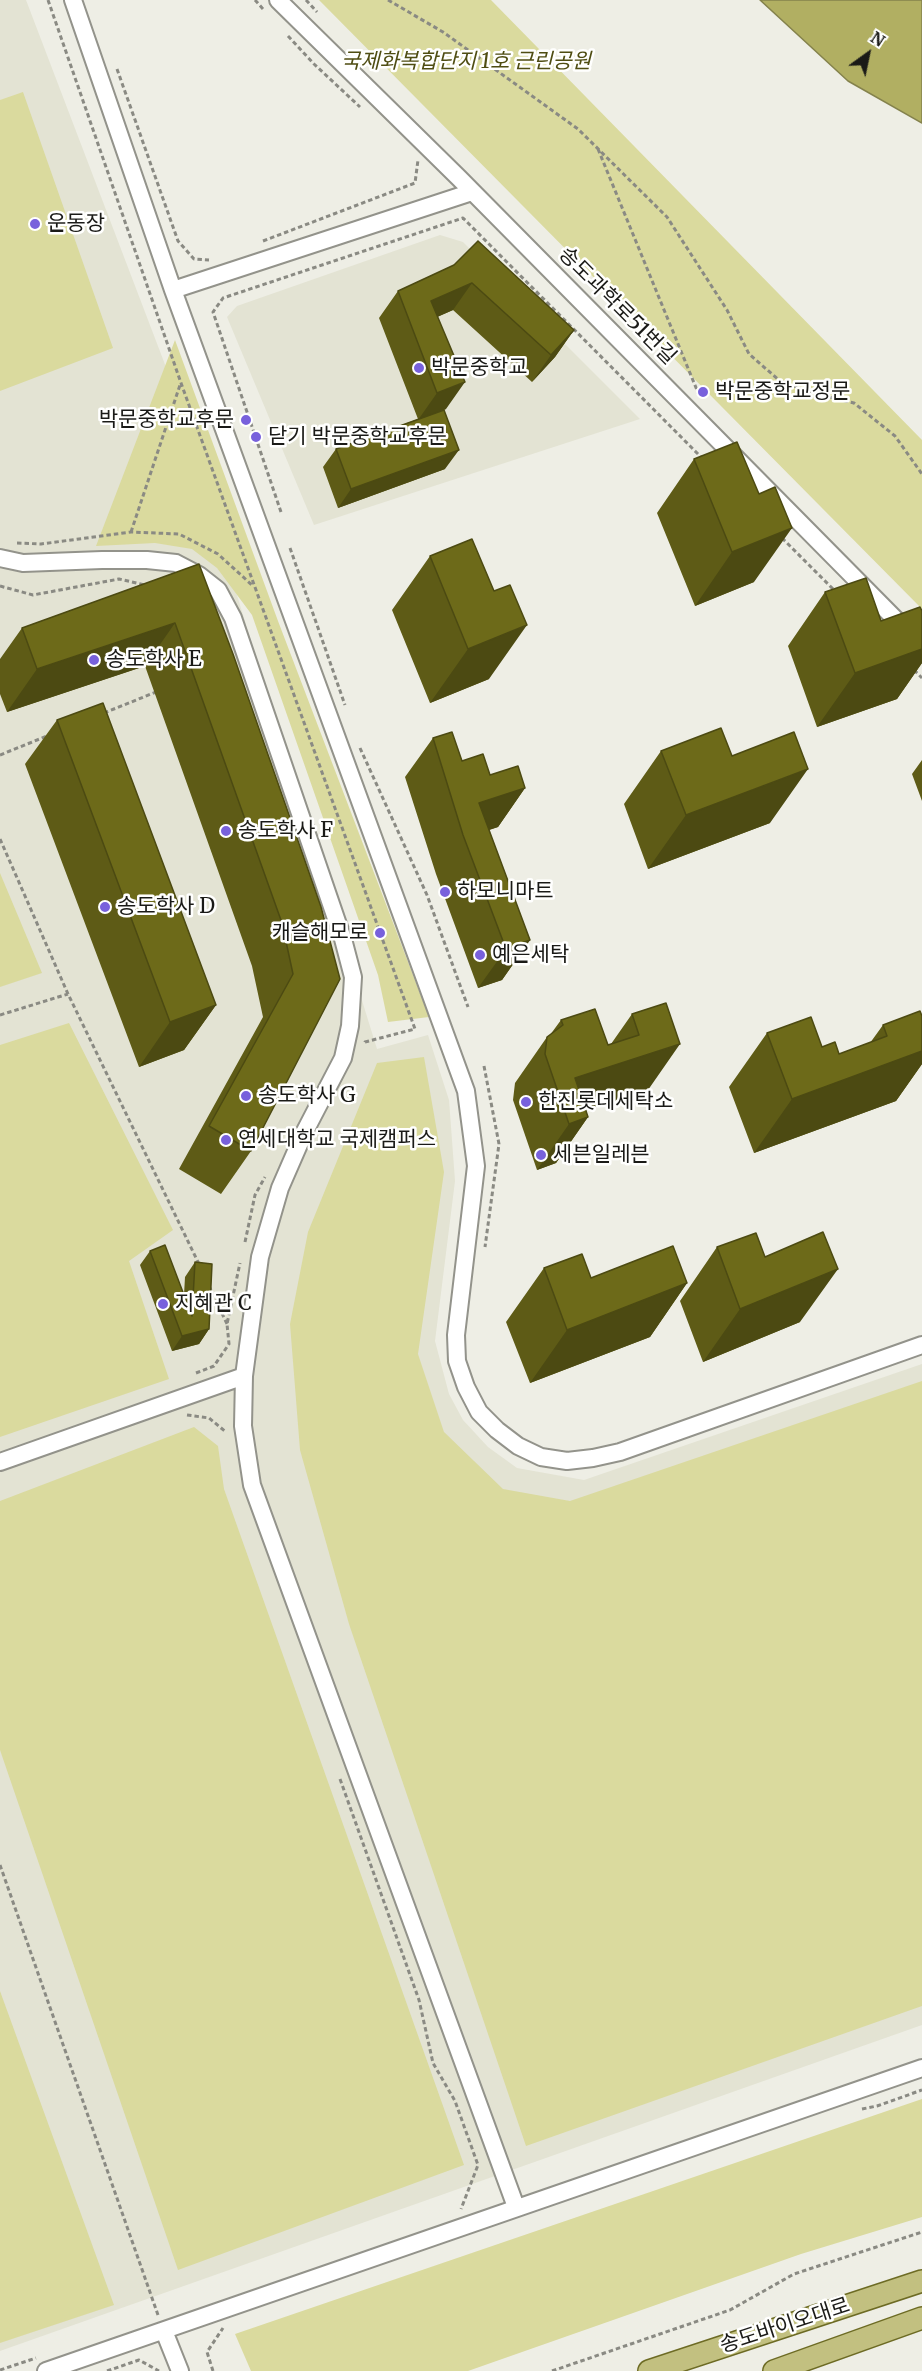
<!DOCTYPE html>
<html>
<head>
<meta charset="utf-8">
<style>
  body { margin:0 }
  #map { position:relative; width:922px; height:2371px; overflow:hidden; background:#eeeee5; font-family:Merriweather,serif }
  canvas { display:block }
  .north { position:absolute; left:838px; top:24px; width:60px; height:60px; -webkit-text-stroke:4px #fffffe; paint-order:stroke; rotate:33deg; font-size:16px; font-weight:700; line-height:24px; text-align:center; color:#1a1a17 }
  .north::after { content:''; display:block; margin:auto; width:21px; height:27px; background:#1a1a17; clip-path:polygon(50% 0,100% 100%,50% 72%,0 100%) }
</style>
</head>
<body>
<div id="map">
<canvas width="922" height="2371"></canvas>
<div class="north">N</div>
</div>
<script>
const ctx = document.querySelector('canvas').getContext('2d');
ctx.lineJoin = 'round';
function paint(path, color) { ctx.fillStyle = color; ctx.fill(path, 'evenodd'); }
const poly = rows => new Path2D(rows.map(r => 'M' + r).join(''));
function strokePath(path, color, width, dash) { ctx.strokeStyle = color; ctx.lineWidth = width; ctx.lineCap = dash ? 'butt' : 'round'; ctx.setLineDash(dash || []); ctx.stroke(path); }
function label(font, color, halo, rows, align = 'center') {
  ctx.font = font + ' Merriweather,"Noto Sans KR",serif'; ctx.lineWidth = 5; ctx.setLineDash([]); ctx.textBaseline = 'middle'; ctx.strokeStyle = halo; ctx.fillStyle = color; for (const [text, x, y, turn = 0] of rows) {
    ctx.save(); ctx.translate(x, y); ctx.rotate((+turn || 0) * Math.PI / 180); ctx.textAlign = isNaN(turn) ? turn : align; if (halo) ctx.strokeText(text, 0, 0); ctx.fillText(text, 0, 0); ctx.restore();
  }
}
paint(poly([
  [0,0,26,0,169,375,377,1049,428,1035,449,1100,455,1181,435,1341,449,1394,463,1420,488,1447,517,1468,584,1480,922,1364,922,2025,0,2351],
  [440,235,463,242,640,419,314,525,227,317,237,306]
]), '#e3e3d3');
paint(poly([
  [319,0,491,0,922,440,922,609],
  [23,92,113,348,0,391,0,100],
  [175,340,278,621,429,1017,388,1022,378,975,252,615,217,568,192,549,155,543,96,546],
  [0,873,42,973,0,987],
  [69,1023,173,1230,129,1261,169,1379,0,1437,0,1045],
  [424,1057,444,1172,418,1354,444,1432,503,1489,570,1501,922,1381,922,2006,526,2146,349,1624,300,1450,290,1324,308,1232,377,1063],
  [194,1427,218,1446,224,1489,464,2165,178,2270,0,1750,0,1501],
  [0,1991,114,2305,0,2343],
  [922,2099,922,2217,801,2254,468,2371,251,2371,235,2334]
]), '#dada9e');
const water = poly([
  [760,0,922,0,922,123,848,81,760,0]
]);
paint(water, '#b1af62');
strokePath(water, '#84824c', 1.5);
const minor = poly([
  [73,0,173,290,466,1091,476,1166,456,1335,457,1361,466,1387,479,1412,497,1430,518,1446,541,1457,567,1461,593,1458,620,1452,922,1345],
  [278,0,459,178,922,646],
  [173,290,472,192],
  [0,558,23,563,102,560,147,560,176,563,199,575,218,590,233,618,343,939,353,977,350,1026,343,1058,304,1133,280,1188,260,1257,244,1376,243,1426,252,1485,516,2207],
  [0,1462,244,1376],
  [164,2331,180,2371],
  [46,2371,922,2068]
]);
const major = poly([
  [649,2371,922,2281],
  [774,2371,922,2318]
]);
strokePath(minor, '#93938b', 20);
strokePath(major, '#6d6b24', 24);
strokePath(poly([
  [48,0,181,383,415,1029,365,1042,364,1045],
  [255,0,263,9],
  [306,0,317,12],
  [388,0,443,32,578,129,667,217,727,310,749,354,780,381,813,393,854,403,895,436,922,474],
  [288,36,314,64,360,107],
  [117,69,178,241,194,259,209,260],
  [598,149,699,395],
  [263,241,415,183,418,160],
  [281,512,213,312,223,298,463,218,701,457],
  [131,532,180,385],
  [782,538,835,591],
  [17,543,41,544,131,532,179,534,218,554,253,586],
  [290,548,345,705],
  [0,586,33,595,119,579,145,585],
  [914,670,922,678],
  [104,713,156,692],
  [360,748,427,895,468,1007],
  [0,755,47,736],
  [0,839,68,994,199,1264],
  [0,1015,68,994],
  [484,1066,499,1144,485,1247],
  [245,1242,255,1195,265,1177],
  [209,1286,227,1324],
  [196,1373,214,1366,229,1344,227,1324,240,1263],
  [187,1415,209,1418,226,1432],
  [340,1779,419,2000,433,2063,455,2101,478,2165,461,2209],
  [0,1865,158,2315],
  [862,2109,877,2106,922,2090],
  [0,2370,36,2358],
  [107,2371,139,2360,159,2371],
  [213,2371,207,2352,223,2328],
  [552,2371,730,2310,794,2274,922,2232]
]), '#8a8a83', 3, [4.5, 3]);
strokePath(minor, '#fff', 16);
strokePath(major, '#c2c080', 21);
paint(poly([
  [454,265,574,330,555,357,532,382,453,310,437,317,446,409,438,412,445,469,338,508,323,467,336,449,418,419,379,318,398,291],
  [694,459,754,582,695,606,657,513],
  [430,556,489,679,430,703,392,610],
  [199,564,321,907,251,1151,221,1194,179,1169,263,1017,252,966,145,666,7,712,0,694,0,659,22,628],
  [825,592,881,621,922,611,922,663,897,699,817,727,788,646],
  [57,720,216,1005,184,1050,139,1067,25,764],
  [433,738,462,761,490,775,525,788,498,827,489,830,530,940,502,980,478,988,436,874,405,777],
  [661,751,732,756,770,823,648,869,624,804],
  [922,760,922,801,912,774],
  [666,1003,648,1090,586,1110,588,1117,556,1163,537,1170,513,1100,515,1083,547,1037,550,1035,561,1020,608,1045,611,1044,632,1014],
  [883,1025,922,1051,922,1064,896,1101,754,1153,729,1087,767,1033,822,1047,839,1054,870,1043],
  [717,1247,765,1257,800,1322,703,1362,680,1301],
  [150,1251,184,1295,185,1277,195,1262,209,1329,199,1344,172,1351,140,1265],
  [544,1268,591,1278,687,1283,650,1337,530,1383,506,1322]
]), '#5e5b16');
paint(poly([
  [472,283,453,310,412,328,431,301],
  [574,330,555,357,532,382,551,355],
  [465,382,446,409,418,420,437,393],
  [459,450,445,469,338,508,351,489],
  [792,528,754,582,695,606,732,552],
  [175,623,145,666,7,712,37,669],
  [527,625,489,679,430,703,468,649],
  [922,649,922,663,897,699,817,727,855,673],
  [808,769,770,823,648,869,686,815],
  [525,788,498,827,464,838,479,803],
  [530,940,502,980,478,988,506,949],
  [216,1005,184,1050,139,1067,170,1022],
  [680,1044,648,1090,566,1116,575,1078],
  [922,1051,922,1064,896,1101,754,1153,792,1099],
  [588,1117,556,1163,537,1170,569,1124],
  [838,1269,800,1322,703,1362,740,1309],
  [687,1283,650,1337,530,1383,567,1330],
  [209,1329,199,1344,172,1351,182,1336]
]), '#4c4a12');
const building = poly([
  [478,241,574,330,551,355,472,283,431,301,465,382,437,393,398,291,454,265,478,241],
  [444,410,459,450,351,489,336,449,444,410],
  [737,442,759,494,775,487,792,528,732,552,694,459,737,442],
  [472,539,494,591,510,585,527,625,468,649,430,556,472,539],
  [199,564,233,654,321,907,340,979,251,1151,209,1126,293,974,282,923,175,623,37,669,22,628,199,564],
  [866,578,881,621,920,607,922,611,922,649,855,673,825,592,866,578],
  [103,703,216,1005,170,1022,57,720,103,703],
  [721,728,732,756,794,732,808,769,686,815,661,751,721,728],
  [452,732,462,761,483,754,490,775,518,766,525,788,479,803,530,940,506,949,463,835,433,738,452,732],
  [666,1003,680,1044,575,1078,588,1117,569,1124,545,1054,547,1037,563,1025,561,1020,595,1009,608,1045,639,1035,632,1014,666,1003],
  [920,1011,922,1016,922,1051,792,1099,767,1033,811,1017,822,1047,835,1042,839,1054,887,1036,883,1025,920,1011],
  [823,1232,838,1269,740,1309,717,1247,756,1233,765,1257,823,1232],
  [165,1245,192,1316,195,1262,212,1264,209,1329,182,1336,150,1251,165,1245],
  [673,1246,687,1283,567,1330,544,1268,582,1254,591,1278,673,1246]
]);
paint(building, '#6d6a19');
strokePath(building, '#4c4a12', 1.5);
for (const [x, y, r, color] of [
  [35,224,6,"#7861dc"],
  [419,368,6,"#7861dc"],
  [703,392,6,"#7861dc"],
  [246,420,6,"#7861dc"],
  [256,437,6,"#7861dc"],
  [94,660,6,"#7861dc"],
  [226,831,6,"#7861dc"],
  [445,892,6,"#7861dc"],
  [105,907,6,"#7861dc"],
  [380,933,6,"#7861dc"],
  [480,955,6,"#7861dc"],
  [246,1096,6,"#7861dc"],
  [526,1102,6,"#7861dc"],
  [226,1140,6,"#7861dc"],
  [541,1155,6,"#7861dc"],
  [163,1304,6,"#7861dc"]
]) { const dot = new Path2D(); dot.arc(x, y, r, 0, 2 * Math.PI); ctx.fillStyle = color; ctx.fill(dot); strokePath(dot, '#fffffe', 2); }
label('italic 21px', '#4f4d12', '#fffffe', [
  ["국제화복합단지 1호 근린공원",466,62]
]);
label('21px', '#1a1a17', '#fffffe', [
  ["운동장",47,224],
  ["박문중학교",431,368],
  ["박문중학교정문",715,392],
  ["박문중학교후문",234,420,"right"],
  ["닫기 박문중학교후문",268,437],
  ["송도학사 E",106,660],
  ["송도학사 F",238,831],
  ["하모니마트",457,892],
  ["송도학사 D",117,907],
  ["캐슬해모로",368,933,"right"],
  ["예은세탁",492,955],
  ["송도학사 G",258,1096],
  ["한진롯데세탁소",538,1102],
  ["연세대학교 국제캠퍼스",238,1140],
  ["세븐일레븐",553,1155],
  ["지혜관 C",175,1304]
], 'left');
label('21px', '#1a1a17', '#fffffe', [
  ["송도과학로51번길",617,306,45],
  ["송도바이오대로",785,2326,-18]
]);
</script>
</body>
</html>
